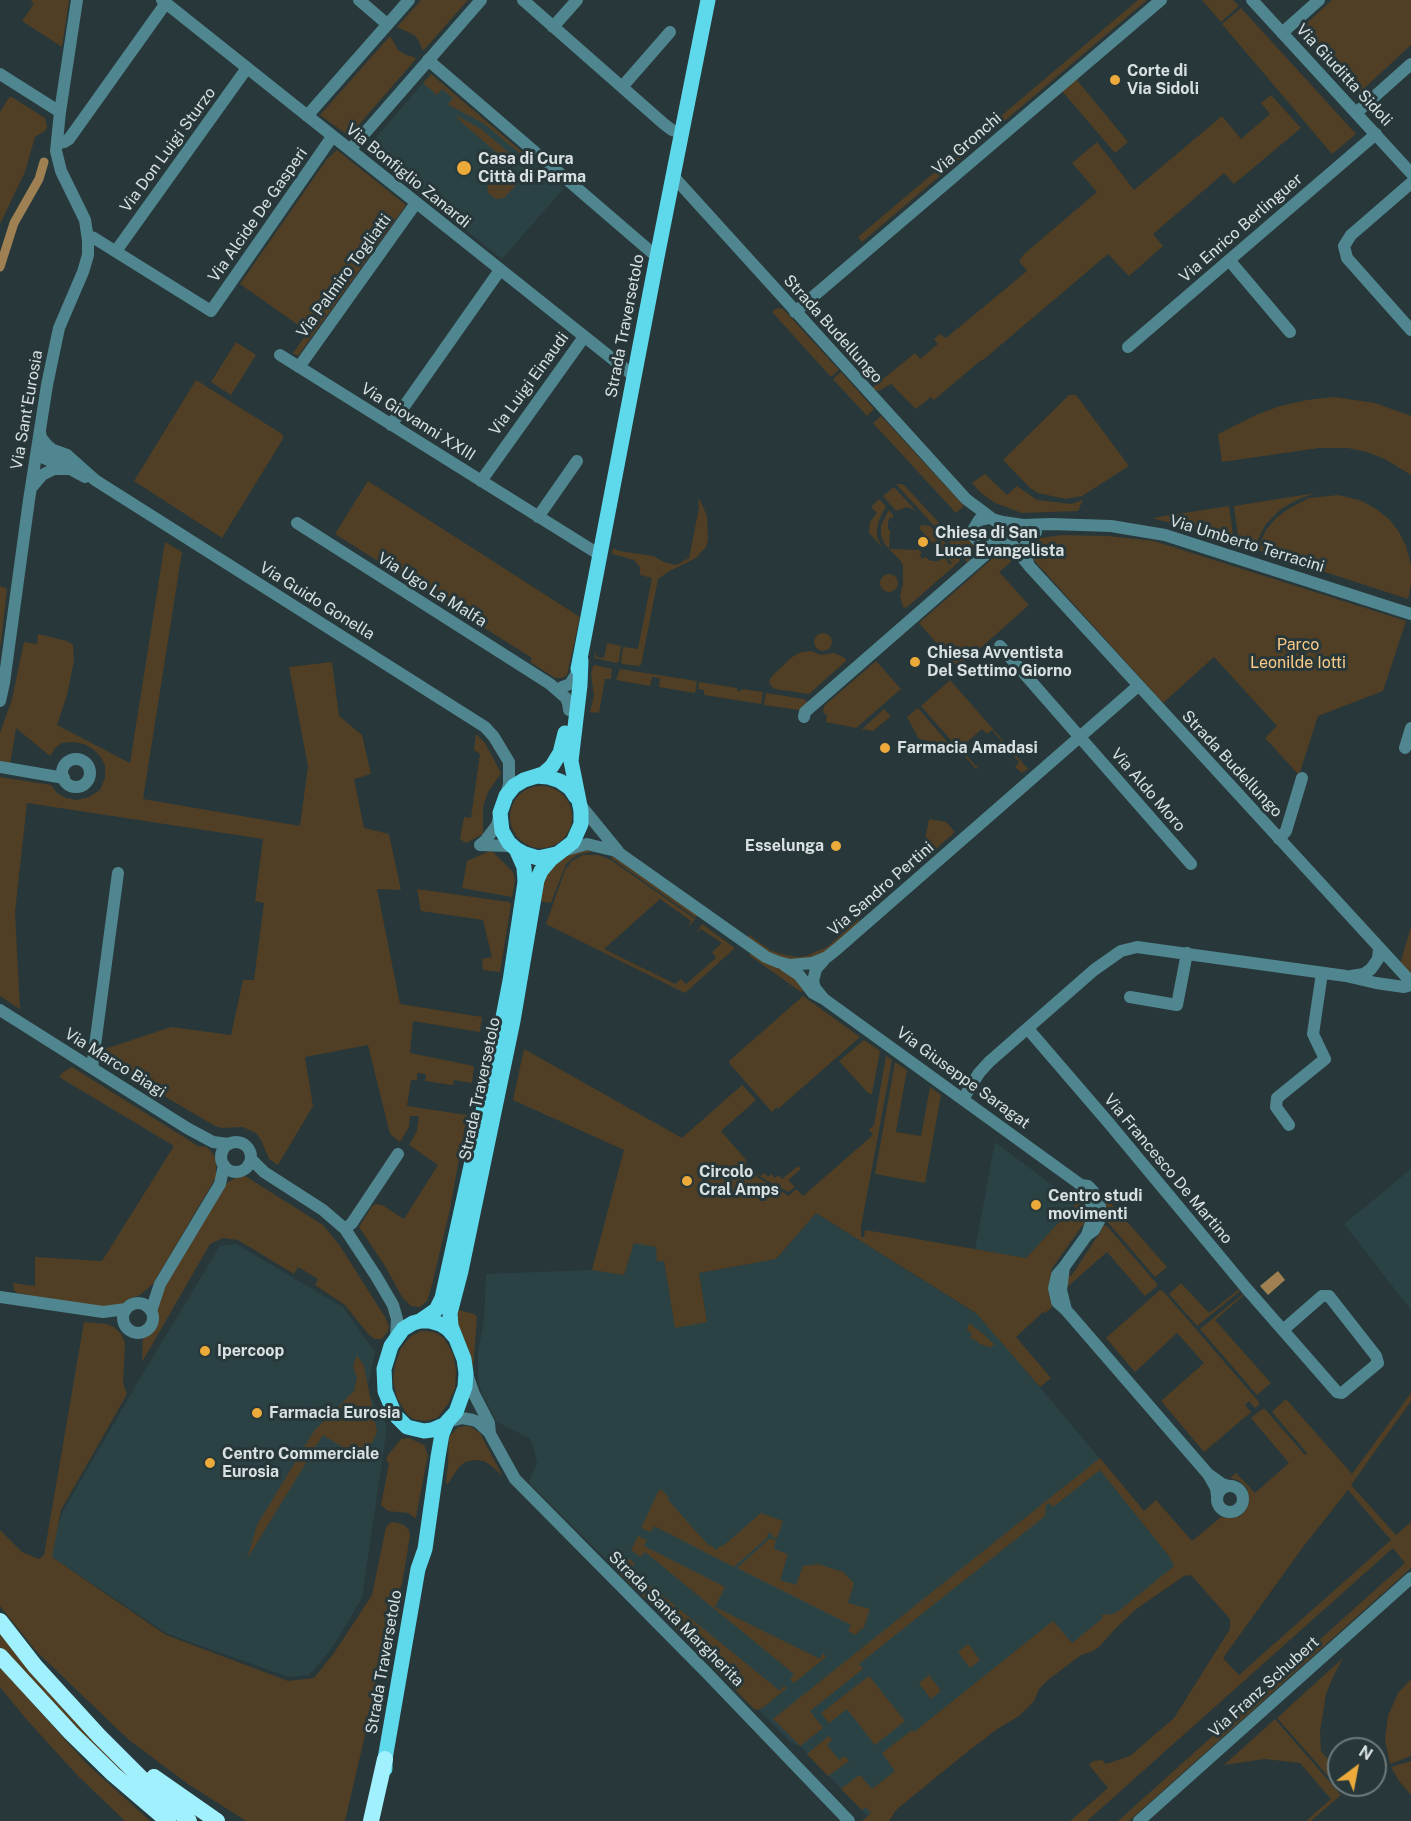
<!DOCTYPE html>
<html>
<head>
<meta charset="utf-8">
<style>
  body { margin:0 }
  #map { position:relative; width:1411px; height:1821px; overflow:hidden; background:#283739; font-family:"Public Sans",sans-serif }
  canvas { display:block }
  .north { position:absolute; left:1327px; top:1737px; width:60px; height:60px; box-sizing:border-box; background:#283739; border:2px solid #6e7b7d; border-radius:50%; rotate:32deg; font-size:16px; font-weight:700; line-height:24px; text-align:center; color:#d8e0e2 }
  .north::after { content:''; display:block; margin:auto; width:21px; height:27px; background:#ebaa39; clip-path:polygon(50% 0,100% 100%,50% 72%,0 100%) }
</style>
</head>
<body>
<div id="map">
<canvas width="1411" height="1821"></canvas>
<div class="north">N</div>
</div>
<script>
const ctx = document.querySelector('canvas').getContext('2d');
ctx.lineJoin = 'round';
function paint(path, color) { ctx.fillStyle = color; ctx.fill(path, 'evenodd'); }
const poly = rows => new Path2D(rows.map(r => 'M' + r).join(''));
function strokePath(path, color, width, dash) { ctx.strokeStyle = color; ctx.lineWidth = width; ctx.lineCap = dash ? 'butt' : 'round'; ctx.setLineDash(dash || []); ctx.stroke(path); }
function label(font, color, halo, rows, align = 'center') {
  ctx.font = font + ' "Public Sans",sans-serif'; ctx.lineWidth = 6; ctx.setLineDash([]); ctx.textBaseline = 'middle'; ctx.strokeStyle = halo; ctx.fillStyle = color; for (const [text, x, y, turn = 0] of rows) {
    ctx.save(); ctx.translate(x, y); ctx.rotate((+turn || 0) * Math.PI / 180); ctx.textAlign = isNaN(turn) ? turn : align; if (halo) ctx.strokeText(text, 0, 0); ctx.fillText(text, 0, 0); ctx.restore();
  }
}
paint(poly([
  [431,74,564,188,502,259,365,150],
  [995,1142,1076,1203,1027,1258,975,1250],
  [1411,1169,1411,1310,1344,1224],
  [816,1213,980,1316,1186,1561,867,1816,800,1746,792,1743,530,1484,529,1481,537,1463,533,1445,529,1438,497,1422,483,1396,479,1385,478,1376,478,1353,484,1319,486,1274,592,1270,624,1275,634,1242,656,1247,664,1260,675,1327,707,1322,699,1273,776,1259],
  [236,1244,343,1307,375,1352,367,1390,386,1424,386,1434,362,1598,332,1648,309,1675,289,1677,168,1634,49,1555,63,1511,142,1375,220,1246]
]), '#2b4245');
paint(poly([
  [32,0,69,0,62,47,22,21,34,4,31,2],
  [421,0,468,0,424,50,422,49,419,41,414,35,397,27],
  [1138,0,1147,0,862,242,858,237],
  [1202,0,1233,0,1239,6,1221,22],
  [1332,0,1411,0,1411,45,1358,94,1298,31],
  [1241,8,1356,134,1332,154,1222,24],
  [390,36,398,50,406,55,414,57,416,59,349,136,320,115],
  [431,74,527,156,523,156,483,123,449,105,448,104,453,98,442,89,437,95,423,83],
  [1076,79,1128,142,1115,153,1062,91],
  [1271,95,1301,128,1234,184,1224,173,1153,234,1163,246,1129,276,1108,254,983,360,980,361,934,400,931,397,916,409,891,384,878,391,872,388,915,353,920,359,938,344,934,339,939,334,946,338,1027,271,1019,261,1024,254,1097,192,1072,163,1097,142,1134,190,1222,116,1241,139,1270,114,1261,103],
  [10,96,45,118,47,125,46,130,35,137,25,172,0,224,0,112],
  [457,116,481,129,514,157,503,156,498,154,456,117],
  [337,150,406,205,298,356,293,353,308,332,240,284,327,159],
  [494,180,515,184,516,185,504,198,496,199,489,194,487,189,489,182],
  [777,308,783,309,839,370,831,377,772,312],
  [236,342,256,355,231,395,211,382],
  [841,372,874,409,867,416,833,379],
  [196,380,282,434,283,439,222,538,134,481],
  [1069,395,1076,395,1129,466,1082,496,1066,499,1038,493,1030,488,1003,460],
  [1334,397,1375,403,1411,416,1411,475,1385,459,1367,452,1348,448,1319,448,1222,462,1218,434,1256,415,1280,406,1307,400],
  [881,416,964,506,956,513,873,423],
  [985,474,1007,495,1017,486,1037,500,1071,504,1083,500,1078,511,1022,513,995,503,981,493,972,483],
  [368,481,580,617,567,675,562,678,555,678,530,662,532,658,335,534],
  [896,484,902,484,906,487,942,526,938,530],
  [894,487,916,511,907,507,896,511,883,496],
  [1316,493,1299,499,1281,509,1266,524,1253,549,1239,544,1234,506],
  [1339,495,1362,501,1376,509,1389,519,1399,532,1406,546,1411,565,1411,584,1408,599,1257,550,1266,530,1276,518,1288,509,1309,498],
  [879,499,886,506,879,520,877,529,877,537,882,547,869,533,870,522,877,513,871,507],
  [698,500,700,500,707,516,708,540,706,547,696,558,668,572,658,579,641,665,639,666,622,664,621,662,623,647,638,649,652,578,640,575,640,567,634,560,612,554,613,548,619,551,653,556,664,562,676,565,689,558,699,508],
  [1229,506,1234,542,1190,528,1152,518],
  [889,510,893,515,893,518,890,517,888,523,888,529,890,530,889,549,919,550,922,553,919,555,923,559,925,557,931,561,937,561,945,558,950,565,952,563,946,557,947,556,945,557,919,528,922,525,930,526,960,559,959,562,906,608,903,607,900,596,903,584,903,565,899,559,889,549,884,543,881,535,881,525],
  [946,530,952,535,970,540,975,544,975,553,968,563,942,534],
  [1062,535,1108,536,1154,541,1406,621,1383,691,1318,716,1299,775,1265,738,1277,726,1214,657,1163,703,1032,558,1032,550,1035,542,1041,538],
  [165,542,182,552,143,799,300,826,308,766,289,667,332,662,339,716,362,735,371,774,354,779,364,828,389,834,401,890,377,889,400,1004,482,1017,480,1032,413,1021,410,1053,474,1066,472,1083,454,1080,453,1085,425,1081,426,1074,417,1073,417,1080,411,1080,407,1106,467,1115,450,1209,432,1285,427,1301,420,1307,411,1306,402,1297,385,1266,359,1227,372,1206,375,1204,382,1205,404,1219,438,1165,409,1145,417,1131,419,1116,410,1116,409,1127,400,1142,390,1134,368,1045,305,1057,313,1106,278,1165,269,1159,261,1140,256,1133,243,1127,222,1128,215,1126,98,1057,99,1051,171,1027,231,1035,243,980,254,980,264,903,255,901,263,839,27,803,15,912,20,1009,0,996,0,777,51,785,57,793,66,798,77,800,89,797,100,790,105,778,105,765,100,756,93,749,84,744,73,742,62,743,56,747,50,756,16,728,10,765,0,763,0,733,12,699,24,642,37,644,38,634,67,641,73,645,74,661,67,695,57,725,130,763],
  [1000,552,1012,561,999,572,1029,605,958,668,919,623],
  '880 583a9 9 0 1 1 18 0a9 9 0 1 1-18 0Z',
  [0,586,7,589,0,649],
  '814 642a9 9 0 1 1 18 0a9 9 0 1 1-18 0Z',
  [607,643,621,646,619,661,617,663,594,658,595,653,596,653,596,657,604,658],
  [811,651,821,655,834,653,845,658,846,661,809,694,775,689,771,686,769,681,772,676,792,657,801,652],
  [876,661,901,689,856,728,826,722,827,715,823,713,824,706],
  [595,665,612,669,611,679,605,679,599,713,590,712,594,696,591,674,593,666],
  [620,669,697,681,695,693,659,687,660,678,652,677,650,686,616,680],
  [950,680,1028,769,1022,773,1015,767,1019,762,992,730,987,734,982,729,965,744,969,749,965,754,978,768,976,769,921,706],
  [699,682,737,688,737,691,741,691,742,689,763,692,761,704,704,695,704,690,698,689],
  [766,693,804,699,807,702,803,709,799,710,764,705],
  [918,708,950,745,919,739,907,717],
  [884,709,891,716,873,731,862,729],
  [476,734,485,743,501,773,488,792,483,807,483,834,466,843,460,839,464,817,471,818,480,754,474,750],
  '510 817a31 31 0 1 1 62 0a31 31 0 1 1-62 0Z',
  [929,819,946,822,955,832,921,862],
  [591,849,591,852,577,855,566,864,551,903,539,901,542,882,555,863,575,852],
  [490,851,493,852,513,872,515,880,512,897,462,888,467,861],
  [583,855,598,855,611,860,695,919,688,928,691,921,660,899,604,949,675,984,681,979,686,984,716,958,712,952,722,943,701,929,696,934,702,924,735,948,685,993,546,924,565,870,572,861],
  [613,855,697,915,696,918,611,858],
  [417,889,509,902,511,904,500,972,483,970,482,959,492,957,483,920,421,911],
  [859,919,859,924,827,951,805,960,784,959,769,953,747,938,749,935,770,950,781,954,798,957,806,956,827,947],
  [1411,927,1411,979,1399,967],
  [751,953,789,972,805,989,801,992,749,955],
  [803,996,860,1037,778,1109,777,1107,772,1112,730,1064,729,1061],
  [864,1040,880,1051,872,1094,868,1093,839,1061],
  [524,1049,682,1138,742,1085,756,1100,721,1131,746,1160,746,1164,757,1177,789,1196,796,1189,803,1196,873,1135,869,1130,874,1125,886,1056,892,1060,861,1227,861,1237,864,1237,865,1230,1026,1258,1076,1204,1069,1198,1075,1190,1081,1195,1086,1205,1087,1215,1084,1225,1082,1226,1052,1268,1048,1289,1052,1307,1045,1313,1043,1312,1016,1337,1051,1378,1040,1387,976,1313,816,1213,776,1259,699,1273,707,1322,675,1328,664,1261,657,1261,656,1247,634,1243,624,1275,592,1270,624,1150,513,1100],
  [895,1062,907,1070,896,1132,921,1136,930,1087,941,1095,925,1183,875,1174],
  [72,1067,198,1146,207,1147,216,1158,216,1177,153,1284,140,1295,129,1299,120,1306,103,1308,17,1293,14,1290,13,1283,35,1286,35,1257,102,1261,174,1146,59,1077,63,1072],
  [748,1163,760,1176,764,1173,768,1177,771,1174,775,1178,778,1175,782,1179,798,1166,801,1169,788,1180,795,1187,788,1192,759,1176],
  [245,1176,323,1225,340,1246,385,1317,389,1326,388,1331,382,1339,375,1339,369,1335,345,1305,315,1285,318,1279,298,1267,294,1274,238,1240,223,1238,210,1244,142,1362,143,1336,152,1329,157,1316,156,1307,162,1287,222,1186,235,1178],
  [1100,1191,1167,1267,1155,1277,1105,1219,1106,1207],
  [1103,1225,1107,1226,1157,1284,1157,1286,1145,1296,1107,1252,1066,1288,1068,1276,1072,1275,1101,1231],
  [1181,1283,1209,1313,1239,1289,1240,1291,1197,1326,1169,1294],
  [1160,1290,1163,1291,1259,1402,1259,1405,1255,1408,1249,1401,1245,1405,1251,1412,1204,1452,1161,1401,1204,1363,1177,1333,1135,1372,1106,1338],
  [1243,1294,1244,1295,1215,1320,1271,1383,1257,1395,1200,1329],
  [455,1309,474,1314,477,1317,473,1369,467,1346,457,1327],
  [84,1322,106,1324,114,1327,121,1334,125,1343,123,1383,127,1394,61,1510,52,1557,166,1635,288,1681,314,1678,334,1653,372,1595,386,1527,391,1522,398,1523,404,1525,409,1530,410,1536,402,1584,397,1597,345,1821,246,1821,188,1784,129,1740,36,1651,0,1606,0,1530,22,1552,39,1559,44,1555],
  [969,1323,982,1333,996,1346,992,1345,991,1348,978,1343,978,1341,970,1338,972,1333,967,1331],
  [421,1331,434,1332,444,1338,453,1354,456,1371,455,1388,448,1404,437,1418,425,1421,413,1419,406,1413,397,1398,393,1380,395,1365,401,1348,411,1336],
  [357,1355,364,1366,377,1432,370,1447,367,1463,323,1435,247,1559,257,1525,314,1431,354,1391,357,1378,353,1366],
  [1411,1393,1411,1401,1351,1485,1396,1535,1411,1522,1411,1568,1129,1821,1118,1821,1405,1563,1393,1548,1087,1821,1070,1821,1108,1788,1089,1765,1093,1761,1102,1760,1106,1764,1130,1756,1174,1718,1230,1629,1230,1619,1191,1575,1184,1576,1135,1610,1115,1629,1100,1646,1093,1651,1081,1655,1048,1680,1039,1689,1034,1701,1019,1716,996,1730,962,1756,896,1810,889,1821,862,1821,871,1813,866,1807,862,1810,841,1789,858,1776,861,1776,872,1789,895,1771,882,1753,912,1730,914,1732,1053,1621,1072,1643,1103,1618,1101,1615,1113,1614,1120,1610,1174,1566,1169,1556,1100,1470,1053,1507,1049,1503,1046,1505,1045,1516,859,1664,863,1669,810,1711,823,1728,800,1746,773,1719,1100,1458,1144,1511,1156,1500,1192,1541,1221,1517,1234,1518,1240,1516,1246,1510,1249,1502,1247,1488,1238,1480,1230,1478,1236,1473,1255,1493,1289,1463,1251,1418,1262,1409,1265,1409,1305,1455,1307,1453,1272,1412,1286,1399,1352,1474],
  [1348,1490,1391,1540,1239,1675,1223,1658,1303,1547],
  [467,1426,471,1427,480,1433,503,1477,493,1467,484,1461,474,1460,465,1462,459,1467,447,1485,446,1481,448,1464,449,1437,458,1427],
  [409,1438,424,1445,428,1455,416,1517,415,1518,408,1513,388,1511,381,1505,389,1464,386,1460,388,1455,401,1439],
  [661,1489,669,1498,668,1500,709,1546,711,1545,716,1550,722,1545,723,1546,761,1513,783,1521,777,1538,773,1537,770,1532,767,1535,768,1537,734,1567,654,1526,651,1532,641,1528,658,1492],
  [638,1536,647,1540,644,1546,725,1587,715,1607,820,1659,823,1653,826,1657,794,1683,790,1679,794,1674,645,1552,640,1557,631,1550],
  [770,1538,776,1540,774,1549,788,1554,780,1580,796,1585,803,1566,818,1564,843,1572,854,1583,848,1603,870,1609,864,1627,855,1635,848,1631,851,1625,737,1568],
  [628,1558,635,1564,630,1569,780,1691,784,1686,787,1688,764,1707,757,1710,754,1709,661,1614,620,1575],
  [0,1630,151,1800,27,1679,0,1647],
  [968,1644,980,1660,970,1668,958,1652],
  [1343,1658,1333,1677,1326,1694,1320,1732,1321,1751,1339,1772,1339,1785,1352,1785,1343,1793,1277,1718],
  [0,1667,87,1764,150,1821,125,1821,77,1775,27,1720,0,1687],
  [929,1675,941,1691,931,1699,919,1683],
  [869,1676,905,1721,875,1745,847,1709,829,1723,821,1713],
  [1411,1679,1411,1756,1390,1764,1385,1740,1388,1716,1398,1693],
  [1275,1719,1341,1795,1311,1821,1306,1821,1331,1799,1300,1763,1265,1759,1224,1765],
  [829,1736,832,1740,827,1745,839,1760,845,1756,849,1761,828,1776,807,1754],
  [1411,1761,1411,1795,1399,1781,1391,1767]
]), '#503f25');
paint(poly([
  [1278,1271,1285,1280,1268,1295,1260,1286]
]), '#9e8053');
strokePath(poly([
  [0,267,14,223,39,179,44,162]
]), '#9e8053', 9);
strokePath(poly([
  [162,0,634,376],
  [359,0,387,24],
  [523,0,664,124,672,130,682,133],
  [1252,0,1411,173],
  [553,27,577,0],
  [1282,33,1319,0],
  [428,60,657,257],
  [0,74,60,112],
  [622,87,670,32],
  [1356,113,1411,64],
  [307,116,409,0],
  [57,143,64,142,69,139,166,3],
  [350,150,481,0],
  [673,176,966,499,998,523,1000,530,998,538,993,543,986,545,979,542,975,538,973,530,979,520,989,518],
  [1411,183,1351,235,1344,246,1347,258,1411,330],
  [88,236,94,238,211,311,332,137],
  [116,251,247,68],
  [1229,260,1290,332],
  [795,312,1161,0],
  [1128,347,1376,134],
  [280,355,600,555],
  [299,367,416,203],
  [391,425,500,270],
  [40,432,41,438,47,445,53,450,67,455,95,480,485,727,494,737,509,762,509,785,506,794],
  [47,452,43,455,44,458,66,468],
  [481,481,584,337],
  [31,488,42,475,54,469,70,469,85,477],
  [538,517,577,461],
  [992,519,1003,522,1023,525,1051,524,1111,526,1165,535,1411,614],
  [297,523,550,684,566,698,568,703,569,710],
  [1000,535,1010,542,1030,567,1411,982],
  [1028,563,1024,548,1030,537,1036,532],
  [1000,646,1191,864],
  [562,687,570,684,577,673],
  [0,701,4,683,29,500,47,385,59,328,83,272,88,255,88,240,85,220,61,171,56,151,60,112,77,0],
  [804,717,805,712,985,555,991,544],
  [1405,748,1411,728],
  '62 773a14 14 0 1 1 28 0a14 14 0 1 1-28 0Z',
  [0,767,64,778],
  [578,802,618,851],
  [1279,839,1286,831,1302,778],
  [480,845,485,841,497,825,500,813],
  [480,845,508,846,516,849],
  [566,850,587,844,616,851,766,957,778,962,790,965,812,963,827,957,837,949,1138,686],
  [784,965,799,975,813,993,824,999,815,988,813,981,816,969,824,960],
  [1351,976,1364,974,1371,969,1378,959,1379,948],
  [1130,997,1177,1005,1187,953],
  [824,999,1081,1185],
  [0,1010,187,1128,213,1142,229,1144],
  [1028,1029,1108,1122,1246,1288,1337,1392,1342,1393,1378,1363,1376,1356,1329,1296,1322,1296,1283,1330],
  [92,1068,118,873],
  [963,1099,979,1073,989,1062,1094,970,1121,951,1137,947,1346,976,1376,983,1404,987,1411,985],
  [1289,1125,1276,1107,1277,1098,1325,1059,1313,1034,1322,973],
  '221 1157a15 15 0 1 1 30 0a15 15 0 1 1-30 0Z',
  [251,1159,264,1172,323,1210,345,1229,376,1276,393,1305,397,1319,396,1338],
  [1081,1185,1088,1186,1093,1191,1100,1206,1099,1221,1094,1230,1087,1235,1092,1220,1092,1209,1090,1200,1081,1185],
  [345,1229,352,1223,398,1154],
  [1064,1267,1061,1290,1066,1310,1057,1302,1054,1288,1057,1275,1064,1267],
  [1064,1267,1087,1235],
  [0,1297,103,1312,126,1309],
  '123 1318a15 15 0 1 1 30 0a15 15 0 1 1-30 0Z',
  [1066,1310,1208,1474],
  [151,1311,160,1284,220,1184,224,1165],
  [467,1374,474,1394,489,1423,490,1434,515,1479,705,1671,849,1821],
  [447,1422,462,1418,473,1420,478,1422,490,1433],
  '1217 1499a13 13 0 1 1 26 0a13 13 0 1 1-26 0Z',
  [1217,1496,1216,1488,1208,1474,1222,1484,1229,1486],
  [1139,1821,1411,1578]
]), '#50868f', 12);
strokePath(poly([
  [578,669,657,257,708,0],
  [536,776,548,777,560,781,570,788,576,797],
  [556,854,538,858,525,854,516,849,509,843,502,831,500,813,506,796,514,786,524,780,543,774,552,766,560,753,565,733],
  [420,1321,436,1310,442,1298,499,1038,510,981,525,882,524,867,516,849],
  [455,1337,448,1329,440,1324,430,1321,420,1321,413,1323,403,1329,391,1346,384,1369,385,1391,395,1415,407,1427,424,1431,432,1430,444,1425,456,1412,465,1387,466,1373,464,1359,451,1326,450,1313,461,1271,513,1021,537,880,541,871,551,859,573,842,581,824,581,811,571,761,580,685,581,660],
  [385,1769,385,1759,418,1569,425,1549,438,1457,442,1434,447,1422]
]), '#5dd9eb', 15);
strokePath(poly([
  [0,1621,35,1666,99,1736,140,1777,189,1821],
  [0,1656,71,1733,113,1774,168,1821],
  [154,1777,217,1821],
  [371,1821,385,1759]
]), '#a1f0fd', 16);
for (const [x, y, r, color] of [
  [1115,80,6,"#ebaa39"],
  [464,168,8,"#ebaa39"],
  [923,542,6,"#ebaa39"],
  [915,662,6,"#ebaa39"],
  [885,748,6,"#ebaa39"],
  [836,846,6,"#ebaa39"],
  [687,1181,6,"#ebaa39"],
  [1036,1205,6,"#ebaa39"],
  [205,1351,6,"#ebaa39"],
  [257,1413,6,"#ebaa39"],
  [210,1463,6,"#ebaa39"]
]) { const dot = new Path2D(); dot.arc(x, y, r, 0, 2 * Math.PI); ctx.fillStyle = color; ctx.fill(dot); strokePath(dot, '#283739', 2); }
label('bold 16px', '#d8e0e2', '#283739', [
  ["Corte di",1127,71],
  ["Via Sidoli",1127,89],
  ["Casa di Cura",478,159],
  ["Città di Parma",478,177],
  ["Chiesa di San",935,533],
  ["Luca Evangelista",935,551],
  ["Chiesa Avventista",927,653],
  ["Del Settimo Giorno",927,671],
  ["Farmacia Amadasi",897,748],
  ["Esselunga",824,846,"right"],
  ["Circolo",699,1172],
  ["Cral Amps",699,1190],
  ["Centro studi",1048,1196],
  ["movimenti",1048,1214],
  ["Ipercoop",217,1351],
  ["Farmacia Eurosia",269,1413],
  ["Centro Commerciale",222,1454],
  ["Eurosia",222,1472]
], 'left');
label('16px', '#d8e0e2', '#283739', [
  ["Via Giuditta Sidoli",1344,75,47],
  ["Via Gronchi",967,144,-41],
  ["Via Don Luigi Sturzo",168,150,-54],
  ["Via Bonfiglio Zanardi",408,176,39],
  ["Via Alcide De Gasperi",258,215,-55],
  ["Via Enrico Berlinguer",1241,228,-41],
  ["Via Palmiro Togliatti",344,276,-54],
  ["Strada Traversetolo",625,326,-79],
  ["Strada Budellungo",833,329,48],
  ["Via Luigi Einaudi",529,384,-54],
  ["Via Sant'Eurosia",27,410,-80],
  ["Via Giovanni XXIII",418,422,32],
  ["Via Umberto Terracini",1247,544,17],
  ["Via Ugo La Malfa",432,590,32],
  ["Via Guido Gonella",317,601,32],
  ["Strada Budellungo",1232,764,47],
  ["Via Aldo Moro",1148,790,49],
  ["Via Sandro Pertini",881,889,-41],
  ["Via Marco Biagi",115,1063,32],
  ["Via Giuseppe Saragat",963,1078,36],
  ["Strada Traversetolo",480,1089,-78],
  ["Via Francesco De Martino",1168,1169,50],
  ["Strada Santa Margherita",676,1619,45],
  ["Strada Traversetolo",384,1662,-80],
  ["Via Franz Schubert",1264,1687,-42]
]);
label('16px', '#facb86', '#283739', [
  ["Parco",1298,645],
  ["Leonilde Iotti",1298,663]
]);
</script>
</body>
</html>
